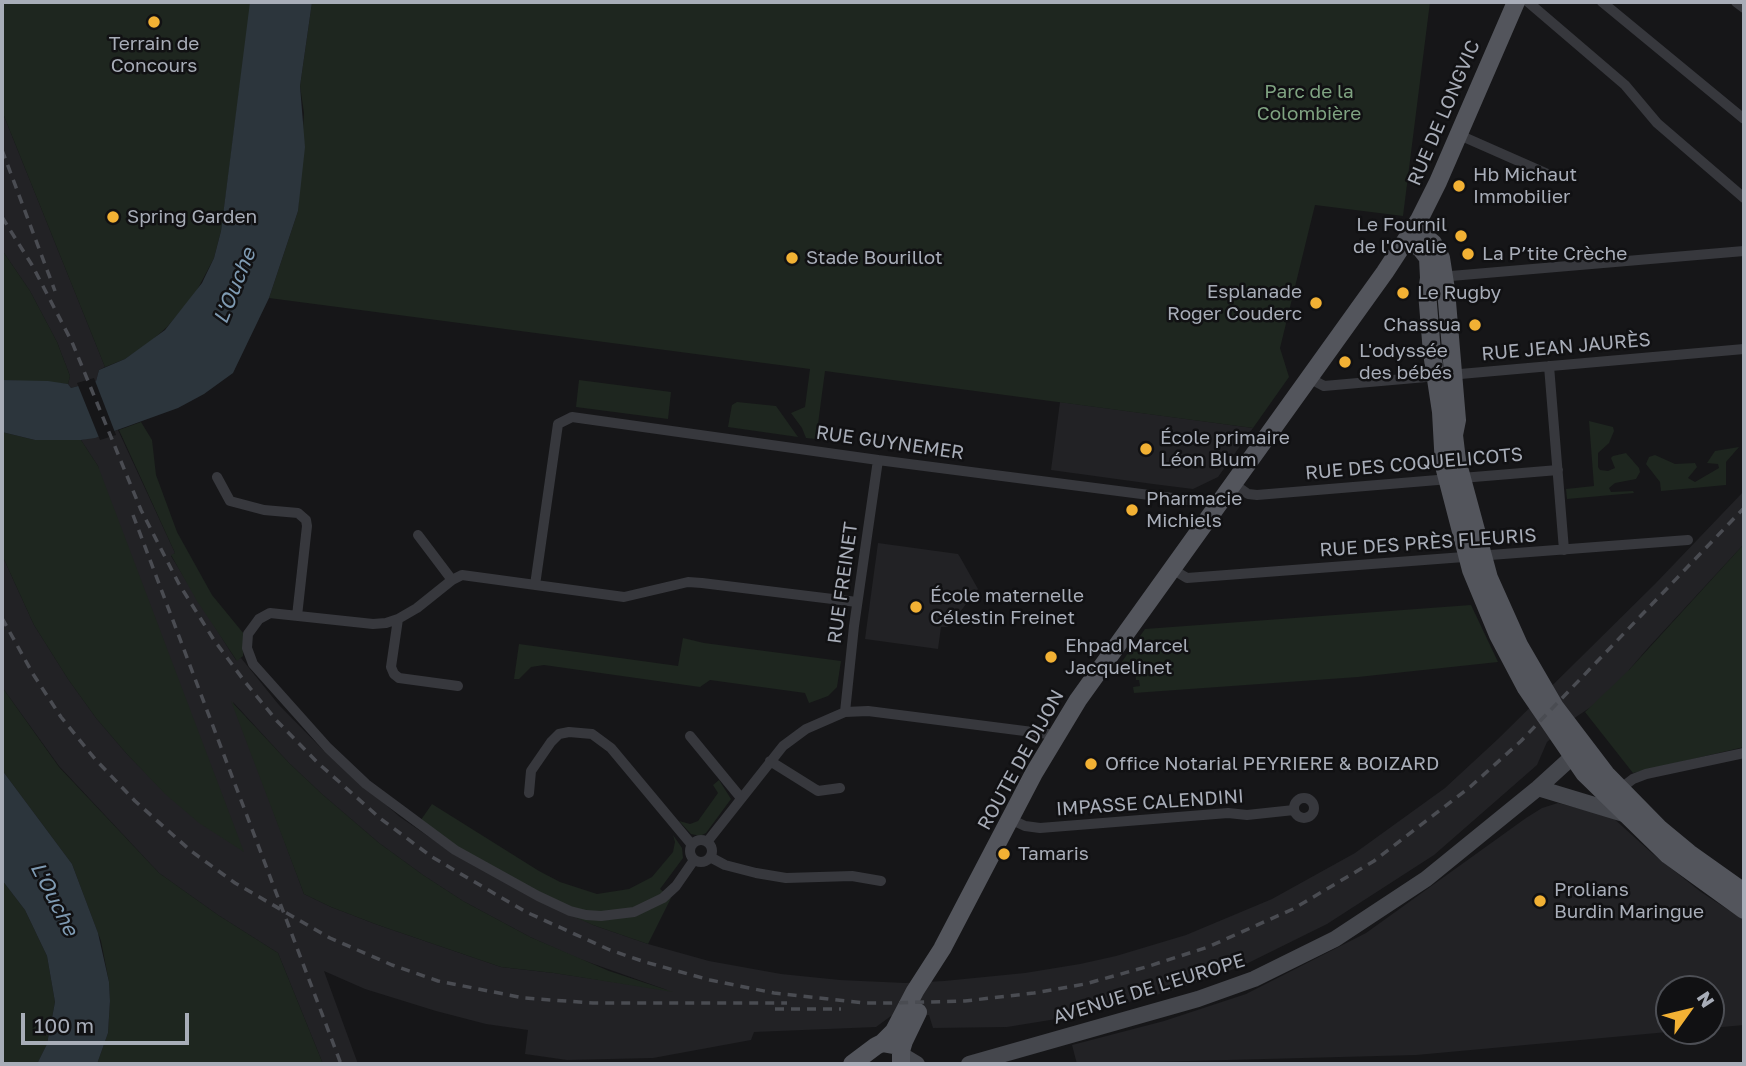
<!DOCTYPE html>
<html>
<head>
<meta charset="utf-8">
<style>
  body { margin:0 }
  #map { position:relative; width:1746px; height:1066px; overflow:hidden; background:#161618; font-family:"Golos Text",sans-serif }
  canvas { display:block }
  .frame { position:absolute; inset:0; border:4px solid #a8adb8; pointer-events:none }
  .north { position:absolute; left:1655px; top:975px; width:70px; height:70px; box-sizing:border-box; background:#111113; border:2px solid #4d4f55; border-radius:50%; rotate:56deg; font-size:19px; font-weight:700; line-height:28px; text-align:center; color:#a8adb8 }
  .north::after { content:''; display:block; margin:auto; width:24px; height:32px; background:#f2b134; clip-path:polygon(50% 0,100% 100%,50% 72%,0 100%) }
  .scale { position:absolute; left:21px; top:1013px; width:168px; height:32px; box-sizing:border-box; border:4px solid #a8adb8; border-top:0; padding-left:9px; font-size:21px; line-height:24px; white-space:nowrap; color:#a8adb8; -webkit-text-stroke:5px #111113; paint-order:stroke }
</style>
</head>
<body>
<div id="map">
<canvas width="1746" height="1066"></canvas>
<div class="frame"></div>
<div class="north">N</div>
<div class="scale">100 m</div>
</div>
<script>
const ctx = document.querySelector('canvas').getContext('2d');
ctx.lineJoin = 'round';
function paint(path, color) { ctx.fillStyle = color; ctx.fill(path, 'evenodd'); }
const poly = rows => new Path2D(rows.map(r => 'M' + r).join(''));
function strokePath(path, color, width, dash) { ctx.strokeStyle = color; ctx.lineWidth = width; ctx.lineCap = dash ? 'butt' : 'round'; ctx.setLineDash(dash || []); ctx.stroke(path); }
function label(font, color, halo, rows, align = 'center') {
  ctx.font = font + ' "Golos Text",sans-serif'; ctx.lineWidth = 5; ctx.setLineDash([]); ctx.textBaseline = 'middle'; ctx.strokeStyle = halo; ctx.fillStyle = color; for (const [text, x, y, turn = 0] of rows) {
    ctx.save(); ctx.translate(x, y); ctx.rotate((+turn || 0) * Math.PI / 180); ctx.textAlign = isNaN(turn) ? turn : align; if (halo) ctx.strokeText(text, 0, 0); ctx.fillText(text, 0, 0); ctx.restore();
  }
}
paint(poly([
  [2,111,105,367,99,370,96,381,71,388,68,384,70,376,57,342,30,291,2,250],
  [1060,402,1253,428,1218,477,1193,489,1153,484,1051,470],
  [118,430,175,553,171,556,230,651,236,660,241,658,279,705,327,754,400,817,451,852,593,925,648,944,709,961,781,974,840,980,905,983,944,981,1025,973,1080,964,1116,956,1186,935,1272,899,1355,853,1445,788,1498,739,1655,584,1744,491,1744,544,1647,649,1629,670,1622,686,1576,717,1547,742,1537,765,1434,855,1327,924,1240,967,1171,991,1075,1016,1007,1027,933,1028,929,1015,891,1016,876,1027,754,1032,751,1040,653,1058,567,1060,525,1054,528,1030,486,1024,436,1011,365,989,324,971,358,1064,323,1064,278,953,218,915,159,873,59,766,2,687,2,555,34,625,68,679,96,718,126,753,166,794,98,466,81,440],
  [233,702,289,763,323,795,379,843,423,875,463,901,530,937,577,958,667,990,554,973,501,967,378,925,331,907,304,894],
  [878,543,958,554,960,557,978,589,948,627,941,627,938,649,865,639],
  [1558,803,1612,817,1653,854,1701,892,1744,920,1744,1025,1711,1028,1711,989,1669,989,1669,1031,1679,1031,1416,1055,1077,1064,1072,1045,1164,1021,1246,994,1366,933,1526,818,1542,808]
]), '#222225');
paint(poly([
  [2,2,251,2,221,231,214,258,195,294,167,327,150,342,125,359,105,367,2,111],
  [312,2,1430,2,1403,216,1315,205,1280,348,1289,377,1253,428,825,371,816,439,806,438,802,428,791,413,805,407,810,369,269,298,298,211,304,113,300,86],
  [2,250,30,291,57,342,70,376,68,384,2,380],
  [579,380,671,392,668,419,576,407],
  [737,402,776,406,798,437,728,427,732,405],
  [1589,421,1613,427,1614,431,1609,443,1598,453,1598,467,1600,470,1608,471,1615,468,1611,458,1613,456,1626,453,1639,468,1640,472,1636,479,1615,483,1609,488,1611,492,1633,491,1634,493,1567,499,1566,489,1594,486],
  [141,422,152,440,156,475,177,532,212,595,244,634,243,656,237,661,197,601,171,555,175,553,119,430],
  [2,432,35,440,81,440,98,466,244,852,199,823,165,794,126,753,96,718,68,679,34,625,2,555],
  [1739,447,1726,462,1726,485,1661,491,1660,482,1646,464,1649,457,1655,455,1675,464,1695,463,1697,467,1688,478,1695,482,1719,468,1718,464,1707,463,1715,451],
  [1744,544,1744,568,1742,572,1744,574,1744,747,1633,773,1585,712,1629,670],
  [1471,605,1498,662,1358,677,1134,693,1133,687,1140,686,1139,680,1136,680,1135,668,1127,668,1121,663,1145,629],
  [683,638,704,643,841,661,837,687,828,696,809,703,805,693,710,680,700,687,544,665,531,667,519,679,514,679,519,644,678,666],
  [2,687,59,767,159,873,218,915,278,953,323,1064,97,1064,108,1033,110,1001,109,982,101,941,72,864,2,770],
  [231,701,289,763,323,795,379,843,423,875,463,901,530,937,609,971,673,992,554,973,501,967,378,925,331,907,304,894],
  [719,780,731,799,706,833,700,836,691,834,679,821,690,824,698,821,718,793,713,785],
  [432,804,539,871,560,882,597,894,629,889,652,877,673,852,675,842,673,835,682,848,683,858,660,889,671,898,648,944,593,925,545,904,416,827],
  [2,880,25,910,47,956,55,1002,47,1044,37,1064,2,1064]
]), '#1e261f');
paint(poly([
  [250,2,312,2,300,86,305,147,298,211,269,298,233,373,204,394,178,408,95,438,81,440,35,440,2,432,2,380,48,381,68,384,71,388,96,381,99,370,125,359,165,330,202,283,214,258,221,231],
  [2,770,72,864,98,933,109,982,110,1001,108,1033,97,1064,37,1064,47,1044,55,1002,47,956,25,910,2,880]
]), '#2c353c');
paint(poly([
  [94,378,116,435,100,440,77,383]
]), '#161618');
strokePath(poly([
  [1528,2,1625,85,1657,123,1744,198],
  [1602,2,1744,119],
  [1736,2,1744,8],
  [1457,134,1550,175],
  [1439,277,1744,251],
  [1549,366,1564,550],
  [1309,378,1324,386,1744,349],
  [217,477,230,501,264,510,298,513,306,520,307,526,297,616],
  [1234,484,1248,494,1257,495,1558,470],
  [418,535,452,580],
  [1172,569,1187,578,1688,540],
  [535,585,558,424,572,417,878,460,1219,504],
  [398,619,391,667,394,674,399,678,458,686],
  [845,712,854,626,878,460],
  [690,736,741,798],
  [770,761,818,791,840,788],
  [1616,792,1633,779,1646,774,1744,753],
  [529,793,531,771,551,742,559,734,569,732,592,734,611,748,692,845],
  '1294 808a10 10 0 1 1 20 0a10 10 0 1 1-20 0Z',
  [1010,819,1025,826,1040,828,1228,813,1247,815,1294,810],
  '690 851a11 11 0 1 1 22 0a11 11 0 1 1-22 0Z',
  [707,842,783,746,806,729,845,712,868,711,1056,735],
  [710,857,725,865,756,873,786,878,852,876,881,881],
  [694,860,676,886,663,898,634,912,601,916,586,915,570,911,538,896,455,850,366,784,328,748,253,664,247,648,248,634,259,619,270,613,373,624,386,623,398,619,417,608,452,580,462,575,624,597,688,582,702,583,857,602]
]), '#37383d', 10);
strokePath(poly([
  [1538,788,1624,814],
  [902,1055,917,1064],
  [969,1064,1198,999,1254,979,1335,939,1426,879,1538,788,1582,748]
]), '#45474d', 16);
strokePath(poly([
  [1414,228,1433,243,1441,258,1446,290,1457,420,1454,435,1457,460,1489,578,1519,645,1555,707,1606,774,1660,829,1689,853,1744,892],
  [1407,239,1421,249,1428,258,1429,278,1427,292,1432,353,1441,412,1444,466,1471,570,1498,635,1526,688,1584,773,1668,855,1744,910],
  [882,1043,894,1031,915,991,942,949,1034,773,1078,700,1385,272,1419,220,1438,182,1516,2],
  [852,1064,876,1046,882,1043,893,1045],
  [901,1064,901,1051,904,1041,918,1012]
]), '#53555c', 18);
strokePath(poly([
  [2,150,55,291],
  [2,217,32,265,72,342,141,510,179,584,214,640,245,682,277,721,318,763,381,819,432,857,526,912,610,950,645,962,710,980,774,993,864,1003,892,1003,965,1001,1034,993,1085,984,1146,967,1208,947,1293,909,1374,861,1470,787,1521,741,1744,508],
  [133,515,341,1064],
  [2,618,33,674,61,717,95,759,135,801,191,851,235,883,330,938,392,965,438,981,524,998,593,1003,787,1003],
  [775,1009,841,1009]
]), '#4a4c52', 3.5, [9, 7]);
for (const [x, y, r, color] of [
  [154,22,7,"#f2b134"],
  [1459,186,7,"#f2b134"],
  [113,217,7,"#f2b134"],
  [1461,236,7,"#f2b134"],
  [1468,254,7,"#f2b134"],
  [792,258,7,"#f2b134"],
  [1403,293,7,"#f2b134"],
  [1316,303,7,"#f2b134"],
  [1475,325,7,"#f2b134"],
  [1345,362,7,"#f2b134"],
  [1146,449,7,"#f2b134"],
  [1132,510,7,"#f2b134"],
  [916,607,7,"#f2b134"],
  [1051,657,7,"#f2b134"],
  [1091,764,7,"#f2b134"],
  [1004,854,7,"#f2b134"],
  [1540,901,7,"#f2b134"]
]) { const dot = new Path2D(); dot.arc(x, y, r, 0, 2 * Math.PI); ctx.fillStyle = color; ctx.fill(dot); strokePath(dot, '#111113', 2.5); }
label('19px', '#a8adb8', '#111113', [
  ["Terrain de",154,44,"center"],
  ["Concours",154,66,"center"],
  ["Hb Michaut",1473,175],
  ["Immobilier",1473,197],
  ["Spring Garden",127,217],
  ["Le Fournil",1447,225,"right"],
  ["de l'Ovalie",1447,247,"right"],
  ["La P’tite Crèche",1482,254],
  ["Stade Bourillot",806,258],
  ["Esplanade",1302,292,"right"],
  ["Roger Couderc",1302,314,"right"],
  ["Le Rugby",1417,293],
  ["Chassua",1461,325,"right"],
  ["L'odyssée",1359,351],
  ["des bébés",1359,373],
  ["École primaire",1160,438],
  ["Léon Blum",1160,460],
  ["Pharmacie",1146,499],
  ["Michiels",1146,521],
  ["École maternelle",930,596],
  ["Célestin Freinet",930,618],
  ["Ehpad Marcel",1065,646],
  ["Jacquelinet",1065,668],
  ["Office Notarial PEYRIERE & BOIZARD",1105,764],
  ["Tamaris",1018,854],
  ["Prolians",1554,890],
  ["Burdin Maringue",1554,912]
], 'left');
label('19px', '#7fa381', '#111113', [
  ["Parc de la",1309,92],
  ["Colombière",1309,114]
]);
label('19px', '#a8adb8', '#111113', [
  ["RUE DE LONGVIC",1444,113,-67],
  ["RUE JEAN JAURÈS",1566,347,-5],
  ["RUE GUYNEMER",890,443,8],
  ["RUE DES COQUELICOTS",1414,464,-5],
  ["RUE DES PRÈS FLEURIS",1428,543,-4],
  ["RUE FREINET",843,583,-82],
  ["ROUTE DE DIJON",1021,760,-61],
  ["IMPASSE CALENDINI",1150,803,-4],
  ["AVENUE DE L'EUROPE",1149,989,-17]
]);
label('italic 21px', '#7f9bb3', '#111113', [
  ["L'Ouche",235,286,-68],
  ["L'Ouche",54,899,63]
]);
</script>
</body>
</html>
